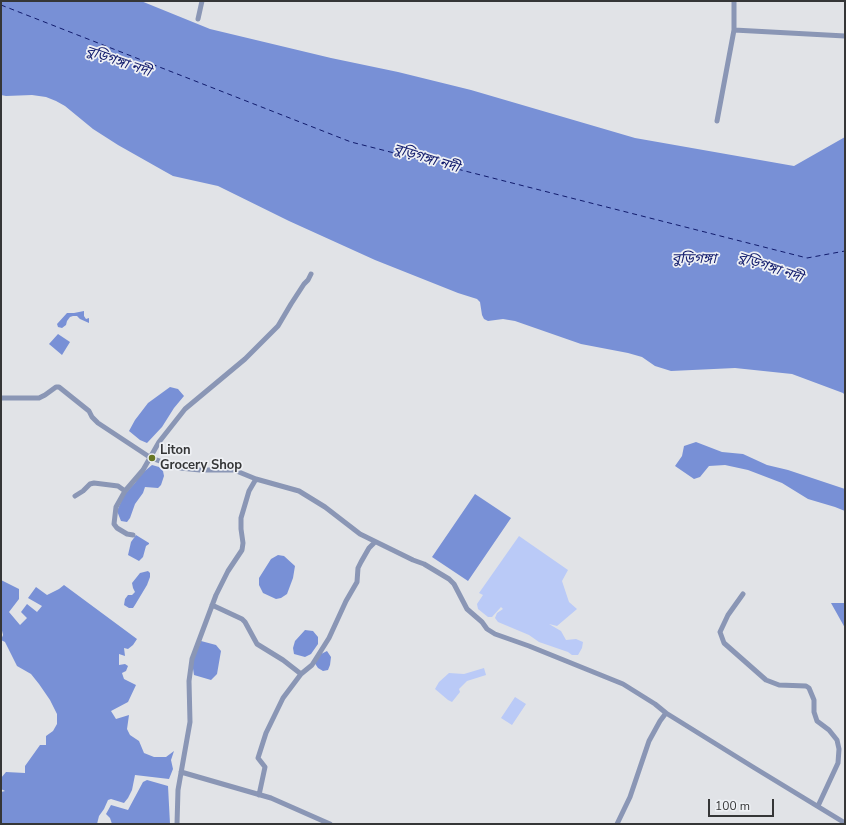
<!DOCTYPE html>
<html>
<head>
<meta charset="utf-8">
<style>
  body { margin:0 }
  #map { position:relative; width:846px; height:825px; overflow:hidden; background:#e1e3e7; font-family:"Nunito Sans",sans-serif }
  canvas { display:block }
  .frame { position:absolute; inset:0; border:2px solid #353637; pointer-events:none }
  .scale { position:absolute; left:708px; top:799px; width:66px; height:18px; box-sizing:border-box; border:2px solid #353637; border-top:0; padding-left:5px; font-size:12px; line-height:14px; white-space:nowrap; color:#353637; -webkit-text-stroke:3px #eef0f4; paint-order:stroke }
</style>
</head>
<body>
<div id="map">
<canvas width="846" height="825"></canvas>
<div class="frame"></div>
<div class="scale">100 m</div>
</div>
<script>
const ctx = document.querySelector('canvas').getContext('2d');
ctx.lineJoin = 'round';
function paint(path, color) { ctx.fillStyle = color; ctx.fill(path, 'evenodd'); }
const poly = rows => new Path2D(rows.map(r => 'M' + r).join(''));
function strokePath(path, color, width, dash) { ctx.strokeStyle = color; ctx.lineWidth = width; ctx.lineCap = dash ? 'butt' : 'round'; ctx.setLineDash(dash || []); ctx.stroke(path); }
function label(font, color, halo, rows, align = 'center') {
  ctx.font = font + ' "Nunito Sans","Noto Sans Bengali",sans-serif'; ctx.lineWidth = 3.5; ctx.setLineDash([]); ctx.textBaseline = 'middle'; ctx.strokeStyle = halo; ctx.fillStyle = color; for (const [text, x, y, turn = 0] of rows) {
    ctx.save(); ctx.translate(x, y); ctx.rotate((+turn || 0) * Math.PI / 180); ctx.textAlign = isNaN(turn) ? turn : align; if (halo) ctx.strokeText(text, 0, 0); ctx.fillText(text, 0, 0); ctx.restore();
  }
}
paint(poly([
  [519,536,568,570,562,581,569,602,577,609,557,626,549,624,561,631,566,640,576,639,583,642,582,648,578,655,572,655,568,652,539,642,529,635,498,622,495,618,497,613,503,609,501,607,492,617,488,617,478,609,477,604,483,595,479,593],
  [484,668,486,675,467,681,459,689,460,692,452,702,448,700,435,689,439,682,449,673,464,674],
  [515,697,526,704,512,725,501,718]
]), '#bacaf7');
paint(poly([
  [1,1,141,1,210,29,331,58,398,72,471,90,635,138,794,166,845,137,845,395,843,393,792,374,735,368,671,371,655,366,642,357,628,353,581,344,515,321,503,319,488,321,484,319,482,315,480,302,477,299,458,293,375,260,289,221,218,186,173,176,164,171,118,145,93,129,65,106,56,101,46,97,32,95,6,96,1,95],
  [84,311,84,316,86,319,89,318,89,323,80,319,77,316,73,316,70,317,67,321,66,325,62,328,58,327,57,324,67,313,74,313],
  [58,334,70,342,62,355,49,344],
  [170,387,178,389,184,396,174,408,162,427,147,443,140,440,129,431,135,420,148,403],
  [696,442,722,452,743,454,767,465,788,470,845,489,845,511,835,507,808,499,782,483,748,470,725,465,709,466,700,477,694,479,675,466,682,456,684,446],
  [152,465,159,467,163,471,164,476,161,485,158,488,145,487,143,493,135,504,130,518,127,522,121,521,117,511,124,495,135,483,140,475],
  [475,494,511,518,468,581,432,557],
  [136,535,149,543,149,544,146,546,143,557,139,561,128,555,131,542],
  [278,555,284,556,295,566,293,578,287,594,281,598,276,599,263,593,259,585,259,578,271,559],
  [148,571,150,573,150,577,147,585,135,605,133,608,129,608,124,605,125,599,128,595,132,595,135,592,133,588,132,583,140,573],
  [1,580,19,589,19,599,9,612,20,625,27,618,21,612,27,604,37,612,42,606,28,598,36,587,47,595,59,589,64,585,137,639,133,645,128,649,124,648,125,656,119,654,119,665,125,664,128,666,126,671,122,673,124,679,136,685,128,702,111,711,116,719,129,715,127,729,130,735,139,741,144,753,154,757,166,757,174,751,171,760,173,769,169,779,135,775,132,790,128,798,124,803,111,799,108,800,104,809,99,816,97,824,1,824,1,792,5,791,1,789,1,778,6,772,25,773,25,766,40,745,46,745,46,736,53,731,57,724,57,714,50,700,39,684,31,674,17,666,5,642,1,640,3,635,1,626],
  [831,603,845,603,845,628],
  [305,630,313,631,318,637,318,644,311,654,305,657,294,654,293,648,295,641],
  [201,641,216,645,221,651,217,674,211,680,194,675,192,662],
  [327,651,331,657,330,665,328,670,323,671,318,668,314,662,319,655],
  [147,780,168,786,170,824,112,824,110,818,106,814,111,805,128,810,143,782]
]), '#7890d6');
strokePath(poly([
  [1,5,351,142,807,258,845,251]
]), '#111b6c', 1, [5, 4]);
strokePath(poly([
  [198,19,202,1],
  [734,30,845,36],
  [717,121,734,30,734,1],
  [1,398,39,398,45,395,56,387,59,387,89,411,92,417,98,423,151,458,180,468,200,470,234,470,256,479,299,491,325,507,360,534,413,560,424,564,449,579,454,584,467,609,482,622,487,629,495,634,529,646,623,684,655,704,666,713],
  [75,496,83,491,90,484,94,483,118,486,125,491],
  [133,535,127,534,117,528,114,524,116,507,125,491,143,470,159,442,185,409,245,359,278,326,291,304,304,284,308,280,311,274],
  [743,594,728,615,720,632,724,643,766,680,779,685,806,686,809,688,814,700,814,712,817,721,829,730,837,740,839,749,838,763,818,806],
  [212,605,242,619,245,622,257,644,283,660,301,674,312,665,329,638,346,601,357,582,358,568,361,562,369,548,375,542],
  [181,772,271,798,330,824],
  [259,795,265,767,258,758,266,733,283,698,301,674],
  [177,824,178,790,190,722,189,681,192,659,216,595,228,571,242,550,243,543,241,529,241,518,249,491,256,479],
  [617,824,630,797,649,741,660,721,666,713,753,767,845,823]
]), '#8a96b5', 5);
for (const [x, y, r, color] of [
  [152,458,4,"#677623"]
]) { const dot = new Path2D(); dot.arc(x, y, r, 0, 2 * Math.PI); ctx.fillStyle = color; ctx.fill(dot); strokePath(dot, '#eef0f4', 1.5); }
label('bold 13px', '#353637', '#eef0f4', [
  ["Liton",160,451],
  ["Grocery Shop",160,466]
], 'left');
label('italic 14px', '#111b6c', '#eef0f4', [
  ["বুড়িগঙ্গা নদী",118,62,19],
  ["বুড়িগঙ্গা নদী",426,159,17],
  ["বুড়িগঙ্গা",694,260],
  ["বুড়িগঙ্গা নদী",770,268,19]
]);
</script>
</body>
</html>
